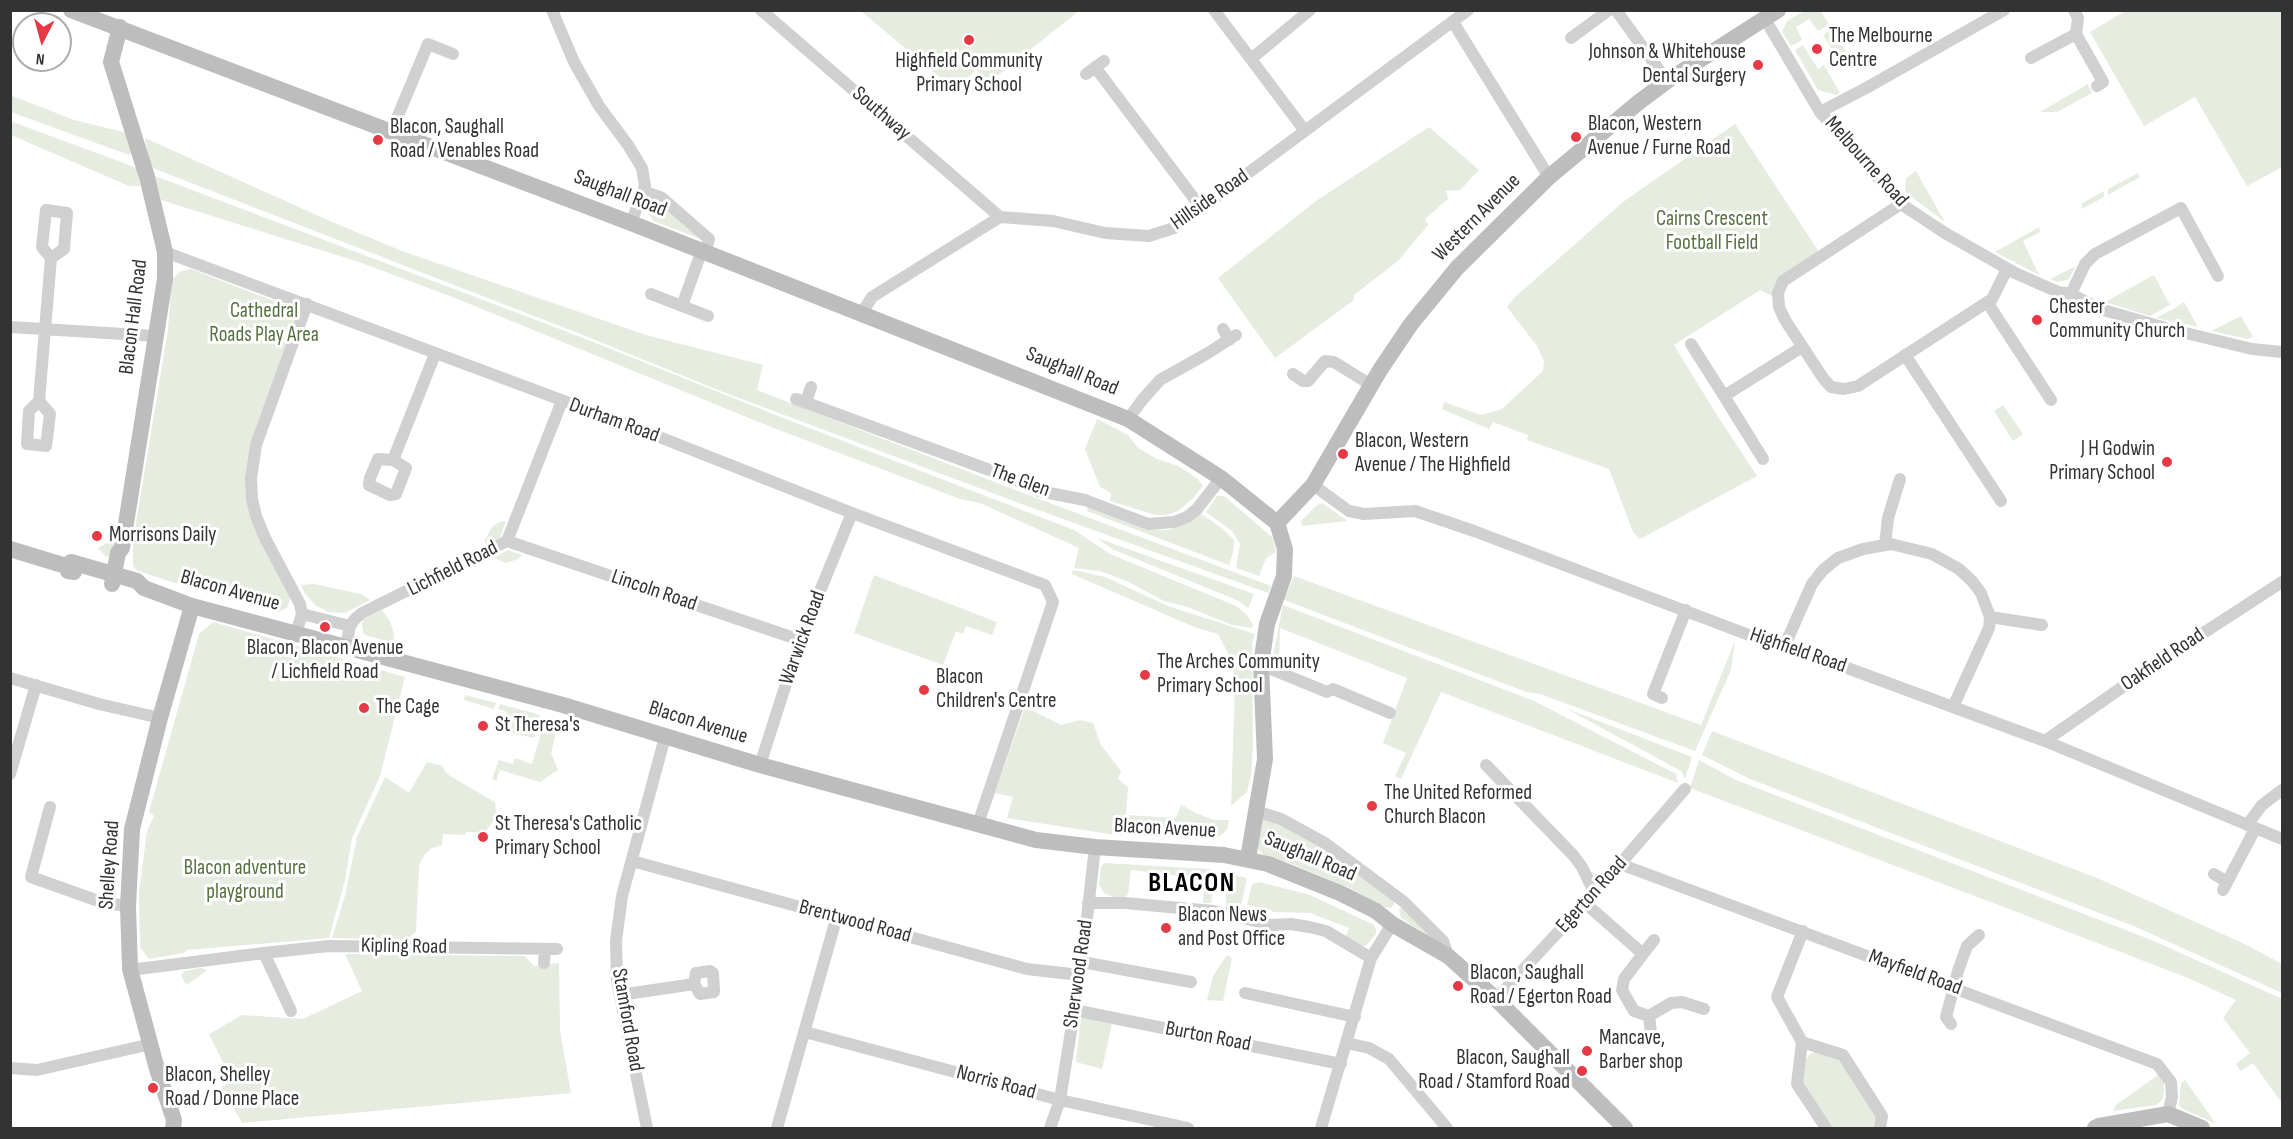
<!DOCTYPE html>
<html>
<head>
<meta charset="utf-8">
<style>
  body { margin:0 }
  #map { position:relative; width:2293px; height:1139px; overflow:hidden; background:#fff; font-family:"Sofia Sans Condensed",sans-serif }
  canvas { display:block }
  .frame { position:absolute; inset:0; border:12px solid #333; pointer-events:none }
  .north { position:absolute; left:12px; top:12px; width:60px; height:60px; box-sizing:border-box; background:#fff; border:2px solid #adadad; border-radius:50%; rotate:186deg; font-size:16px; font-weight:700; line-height:24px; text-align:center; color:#333 }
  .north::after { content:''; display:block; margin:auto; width:21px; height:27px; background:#e63946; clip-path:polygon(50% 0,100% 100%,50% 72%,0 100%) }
</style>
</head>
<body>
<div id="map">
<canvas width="2293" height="1139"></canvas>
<div class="frame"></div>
<div class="north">N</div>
</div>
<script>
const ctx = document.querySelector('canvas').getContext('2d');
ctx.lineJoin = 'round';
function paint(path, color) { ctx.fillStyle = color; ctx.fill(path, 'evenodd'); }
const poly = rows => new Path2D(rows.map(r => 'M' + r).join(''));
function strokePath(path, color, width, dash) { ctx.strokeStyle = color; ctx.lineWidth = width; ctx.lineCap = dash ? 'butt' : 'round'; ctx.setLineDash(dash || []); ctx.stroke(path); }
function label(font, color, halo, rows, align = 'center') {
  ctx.font = font + ' "Sofia Sans Condensed",sans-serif'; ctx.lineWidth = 6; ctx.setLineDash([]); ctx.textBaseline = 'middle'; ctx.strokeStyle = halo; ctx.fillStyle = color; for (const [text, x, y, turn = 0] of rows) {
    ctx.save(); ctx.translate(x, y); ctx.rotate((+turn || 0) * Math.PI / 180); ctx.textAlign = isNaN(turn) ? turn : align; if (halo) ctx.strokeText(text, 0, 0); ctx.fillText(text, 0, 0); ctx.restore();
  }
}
paint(poly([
  [1806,10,1821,11,1829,25,1818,31,1809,19,1796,27,1802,40,1791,46,1782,32,1787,21],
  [2127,10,2282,11,2282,167,2247,186,2195,97,2144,126,2090,32],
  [861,11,1079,11,988,83,976,69,956,91],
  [1832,29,1846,52,1837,57,1823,35],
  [1803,45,1818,69,1824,65,1840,93,1837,95,1818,90,1795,50],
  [2088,84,2092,93,2057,112,2040,112],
  [10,95,74,120,127,133,132,152,129,155,11,112],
  [10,121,137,168,140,186,129,186,11,135],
  [1735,124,1821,255,1806,264,1776,298,1760,290,1674,345,1715,412,1757,476,1640,539,1633,532,1609,469,1527,440,1528,435,1493,422,1489,429,1442,409,1444,402,1481,415,1502,409,1543,371,1544,361,1537,346,1507,307,1515,297,1623,202],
  [1429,127,1479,170,1460,190,1446,191,1448,199,1425,219,1428,225,1399,260,1354,295,1354,300,1275,358,1218,278,1316,201],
  [145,138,330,221,402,251,646,335,763,365,757,390,1018,491,1271,586,1268,593,1027,506,723,392,583,335,150,167],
  [1916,171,1945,222,1905,192,1906,178],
  [2138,173,2140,177,2108,195,2108,189],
  [155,176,573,334,796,423,1074,530,1110,554,1236,606,1247,615,1253,625,1252,628,1232,625,1188,607,1164,601,1129,582,1100,571,1074,568,1079,548,980,503,960,499,766,425,455,298,362,263,161,200],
  [2104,191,2104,197,2082,209,2082,203],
  [653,196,698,236,698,238,654,221,648,214,648,209],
  [2039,227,2040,232,2023,241,2039,275,1995,252],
  [2076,266,2068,280,2057,282,2050,279],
  [191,269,292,308,295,327,247,489,290,598,288,607,279,612,194,589,138,571,133,566,133,541,168,330,172,279,181,271],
  [2154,275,2170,305,2150,316,2105,302],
  [2184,302,2198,327,2156,318,2175,308],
  [2241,316,2253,337,2248,339,2211,331],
  [2003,405,2023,434,2013,441,1994,411],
  [1097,419,1128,435,1138,448,1157,459,1178,466,1197,478,1203,486,1192,499,1178,511,1166,515,1155,515,1110,501,1111,493,1100,487,1085,449],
  [1217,496,1224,496,1230,501,1273,538,1276,552,1266,558,1259,576,1236,568,1240,544,1232,531,1206,512],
  [1322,503,1345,519,1347,521,1303,526,1300,522,1317,505],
  [1087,507,1143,528,1158,530,1169,530,1184,524,1200,513,1223,529,1234,540,1233,553,1229,565,1087,511],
  [506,521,500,538,486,545,485,540,492,527,499,522],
  [115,538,114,548,110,556,106,557,98,548],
  [1097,538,1254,594,1248,608,1239,601,1112,549],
  [508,550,522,555,518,559,506,563,494,558],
  [1073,570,1105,577,1168,606,1255,634,1252,642,1253,748,1251,775,1247,792,1231,806,1235,684,1232,661,1218,634,1194,627,1109,590,1072,574],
  [874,575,997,622,992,635,966,626,963,634,956,631,943,665,854,633],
  [1294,576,1701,725,1735,641,1731,670,1695,751,1540,694,1526,692,1284,600],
  [314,584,361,594,370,600,345,613,328,612,315,605,304,592,301,585],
  [1283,605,1532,700,1676,774,1678,783,1441,692,1401,779,1395,776,1406,753,1383,743,1407,678,1280,628,1279,666,1272,661],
  [382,610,390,621,394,634,394,643,365,635,363,632,362,624,364,619],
  [213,622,405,677,380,776,352,838,345,880,329,938,187,950,184,953,149,959,140,947,139,892,147,831,154,816,149,812,199,634],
  [465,695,496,703,494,709,464,700],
  [500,704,540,715,534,738,511,733,512,724,506,717,507,712,498,709],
  [1025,707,1061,725,1080,720,1093,723,1101,745,1121,771,1118,779,1128,787,1126,815,1176,818,1181,805,1196,813,1214,820,1229,820,1227,830,1215,839,1109,834,1007,818,1013,797,995,793],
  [1565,708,1692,757,1685,779,1681,771],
  [546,717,559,720,551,753,558,770,540,782,500,770,496,781,492,779,499,760,513,764,515,758,532,764],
  [1712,731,2097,878,2247,945,2282,964,2282,993,2136,927,1750,779,1702,755],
  [1699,760,1736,780,2154,941,2282,999,2282,1103,2253,1063,2241,1071,2236,1064,2250,1053,2223,1018,2236,1000,2188,978,2001,906,1690,788],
  [427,762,443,766,444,770,450,776,495,802,496,812,494,820,485,832,466,832,465,835,443,834,442,845,432,848,425,854,419,865,416,932,405,940,332,938,345,896,357,837,385,777,409,793],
  [1259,818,1293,828,1394,900,1394,905,1391,908,1385,907,1350,888,1287,862,1264,855,1256,847],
  [1104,863,1209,869,1216,873,1211,903,1203,903,1205,879,1131,870,1128,894,1124,898,1112,897,1104,893,1099,885,1101,867],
  [1232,875,1247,878,1240,911,1226,908,1226,895],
  [1259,882,1310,895,1374,925,1376,929,1376,934,1366,946,1358,946,1345,937,1349,928,1310,913,1272,912,1272,910,1247,905,1252,884],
  [1402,908,1446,947,1401,918,1399,909],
  [345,954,525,956,534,966,559,963,560,1031,571,1093,242,1123,222,1087,232,1081,209,1034,242,1015,303,1019,362,991],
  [1227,955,1232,958,1223,1001,1207,1000,1213,976],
  [201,968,208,970,186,985,181,975,185,971],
  [1081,1016,1112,1024,1102,1069,1076,1062],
  [1818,1051,1841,1058,1877,1117,1877,1128,1830,1128,1801,1081,1804,1062,1810,1054],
  [2158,1075,2164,1082,2164,1090,2163,1099,2156,1105,2113,1111,2116,1105],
  [2185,1080,2216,1124,2183,1109,2179,1105,2181,1083]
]), '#e6ecdf');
strokePath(poly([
  [552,10,574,62,599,106,628,145,642,168,645,186,631,223],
  [761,10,1000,217],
  [1214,10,1305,131],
  [1616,10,1667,81],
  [1765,19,1820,112,1901,204,1945,233,2015,273,2058,292,2071,294,2100,309,2169,329,2252,349,2282,352],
  [1453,22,1549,177],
  [2076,34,2103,82,2097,86],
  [1571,38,1609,10],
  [2031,58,2076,34,2078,18,2074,10],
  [1251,59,1310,10],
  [1095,67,1202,209],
  [1086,74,1104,61],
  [1820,112,1868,87,2004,10],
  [392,130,428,44,453,54],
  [643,191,662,198,709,239,706,252],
  [1901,204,1783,281,1778,293,1779,307,1785,320,1823,378,1831,387,1844,389,1858,386,1992,299,2007,269],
  [165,252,639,429,852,513,1045,585,1053,602,978,824],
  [651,294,708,316],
  [2071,294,2085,264,2095,254,2181,208,2218,276],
  [1987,302,2051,400],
  [682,306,702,250],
  [862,313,872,297,1000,217,1053,221,1105,233,1149,236,1174,228,1468,10],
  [10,327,156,336],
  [1223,329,1229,340],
  [1691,344,1724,396,1802,347],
  [1905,355,2001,501],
  [1293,374,1303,381,1308,381,1325,361,1334,362,1371,385],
  [1724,396,1763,459],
  [796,399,1014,479,1039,491,1085,500,1148,524,1174,522,1187,517,1197,509,1221,478],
  [39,401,29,411,27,444,46,446,50,414,39,401,51,258,64,249,67,213,46,210,42,247,51,258],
  [806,402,811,387],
  [1128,419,1143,399,1160,380,1208,353,1236,335],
  [393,460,406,468,396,494,390,495,369,485,370,478,378,459,393,460,435,354],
  [1313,485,1349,511,1364,514,1415,511,1474,531,1749,635,1785,645,2045,741,2282,839],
  [507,541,800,640],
  [1885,545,1888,518,1900,479],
  [302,614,350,626],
  [1990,617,2042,625],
  [296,633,302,614,300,604,265,538,256,516,252,499,251,479,256,445,307,304],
  [1785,645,1812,584,1823,570,1838,558,1863,549,1891,544,1932,554,1959,569,1972,581,1981,593,1990,617,1989,628,1953,707],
  [346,646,350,626,355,619,362,613,507,541,562,401],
  [1261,665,1327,692,1333,689,1390,713],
  [10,678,99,704,160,718],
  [1662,698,1653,694,1686,610],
  [2045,741,2157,663,2282,582],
  [760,765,800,640,852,513],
  [1486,765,1573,855,1582,867,1593,890],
  [10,774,36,685],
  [50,807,31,877,104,903,128,906],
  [1256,811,1281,819,1325,843,1404,902,1443,941,1448,956],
  [2247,825,2262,805,2282,790],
  [632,861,1027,969,1080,975],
  [1620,864,2157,1064,2171,1082,2172,1097,2168,1114],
  [2214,874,2227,882],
  [2223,890,2255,829],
  [1088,903,1125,903,1213,911,1272,925,1291,924,1309,927,1326,931,1371,958],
  [1585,903,1643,954,1624,979,1622,990,1634,1011,1649,1016,1671,1003,1682,1002,1704,1009],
  [1803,931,1777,997,1802,1042,1843,1055,1882,1116,1880,1128],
  [264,953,329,946,557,949],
  [1643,954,1654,940],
  [1082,962,1191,982],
  [544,963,545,949],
  [130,970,264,953,291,1011],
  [1245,993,1355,1017],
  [620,995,694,984,696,973,710,971,713,973,714,992,700,994,694,984],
  [1496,999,1585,903,1593,890,1620,864,1685,789],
  [1074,1010,1341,1064],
  [1649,1016,1651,1033],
  [1951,1024,1946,1017,1958,971,1967,946,1979,935],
  [805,1032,1060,1100,1188,1128],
  [1802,1042,1797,1084,1826,1128],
  [1347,1043,1369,1048,1389,1059,1447,1128],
  [10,1068,37,1070,151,1044],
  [647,1128,617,981,616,941,622,896,665,737],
  [777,1128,837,916],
  [1050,1128,1060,1100,1082,962,1095,847],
  [1321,1128,1371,958,1392,924]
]), '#d0d0d0', 12);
strokePath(poly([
  [71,10,631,223,1128,419,1221,478,1277,523,1285,549,1284,576,1267,624,1261,665,1265,759,1248,858],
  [1277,523,1313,485,1380,370,1411,324,1457,268,1549,177,1639,102,1667,81,1778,10],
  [10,549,66,566,68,571,74,572],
  [66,566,71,562,137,581,144,588,192,606,563,705,760,765,1036,840,1095,847,1224,855,1268,864,1340,893,1376,911,1392,924,1448,956,1496,999,1625,1128],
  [112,584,118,553,122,548,124,536,165,279,165,252,147,177,111,62,120,27],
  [173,1128,174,1120,157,1069,130,969,128,906,132,829,160,718,192,606],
  [2095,1128,2099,1126,2168,1114,2202,1128]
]), '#bdbdbd', 16);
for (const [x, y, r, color] of [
  [969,40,6,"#e63946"],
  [1817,49,6,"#e63946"],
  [1758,65,6,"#e63946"],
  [1576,137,6,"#e63946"],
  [378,140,6,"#e63946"],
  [2037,320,6,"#e63946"],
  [1343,454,6,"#e63946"],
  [2167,462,6,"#e63946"],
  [97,536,6,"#e63946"],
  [325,627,6,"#e63946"],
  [1145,675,6,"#e63946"],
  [924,690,6,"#e63946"],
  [364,708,6,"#e63946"],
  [483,726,6,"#e63946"],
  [1372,806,6,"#e63946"],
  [483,837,6,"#e63946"],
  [1166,928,6,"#e63946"],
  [1458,986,6,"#e63946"],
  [1587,1051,6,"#e63946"],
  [1582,1071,6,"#e63946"],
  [153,1088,6,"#e63946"]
]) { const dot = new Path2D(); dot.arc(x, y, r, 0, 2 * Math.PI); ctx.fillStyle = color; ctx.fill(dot); strokePath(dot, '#fff', 2); }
label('21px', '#333', '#fff', [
  ["The Melbourne",1829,37],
  ["Centre",1829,61],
  ["Johnson & Whitehouse",1746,53,"right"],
  ["Dental Surgery",1746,77,"right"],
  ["Highfield Community",969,62,"center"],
  ["Primary School",969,86,"center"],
  ["Blacon, Western",1588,125],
  ["Avenue / Furne Road",1588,149],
  ["Blacon, Saughall",390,128],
  ["Road / Venables Road",390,152],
  ["Chester",2049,308],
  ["Community Church",2049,332],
  ["Blacon, Western",1355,442],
  ["Avenue / The Highfield",1355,466],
  ["J H Godwin",2155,450,"right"],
  ["Primary School",2155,474,"right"],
  ["Morrisons Daily",109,536],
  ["Blacon, Blacon Avenue",325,649,"center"],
  ["/ Lichfield Road",325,673,"center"],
  ["The Arches Community",1157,663],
  ["Primary School",1157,687],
  ["Blacon",936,678],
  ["Children's Centre",936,702],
  ["The Cage",376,708],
  ["St Theresa's",495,726],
  ["The United Reformed",1384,794],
  ["Church Blacon",1384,818],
  ["St Theresa's Catholic",495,825],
  ["Primary School",495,849],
  ["Blacon News",1178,916],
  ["and Post Office",1178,940],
  ["Blacon, Saughall",1470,974],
  ["Road / Egerton Road",1470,998],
  ["Mancave,",1599,1039],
  ["Barber shop",1599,1063],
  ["Blacon, Saughall",1570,1059,"right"],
  ["Road / Stamford Road",1570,1083,"right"],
  ["Blacon, Shelley",165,1076],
  ["Road / Donne Place",165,1100]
], 'left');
label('21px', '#333', '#fff', [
  ["Southway",881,114,41],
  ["Melbourne Road",1866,162,48],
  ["Saughall Road",620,194,21],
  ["Hillside Road",1210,200,-35],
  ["Western Avenue",1477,218,-45],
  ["Blacon Hall Road",134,317,-83],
  ["Saughall Road",1072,372,22],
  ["Durham Road",614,421,20],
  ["The Glen",1020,481,20],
  ["Lichfield Road",453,569,-27],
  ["Blacon Avenue",230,591,16],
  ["Lincoln Road",654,591,19],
  ["Warwick Road",803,638,-70],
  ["Highfield Road",1798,651,19],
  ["Oakfield Road",2163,660,-34],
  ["Blacon Avenue",698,723,17],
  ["Blacon Avenue",1165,829,3],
  ["Saughall Road",1310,857,23],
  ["Shelley Road",110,865,-86],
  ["Egerton Road",1592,895,-48],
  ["Brentwood Road",855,922,15],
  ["Kipling Road",404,947,1],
  ["Mayfield Road",1915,973,20],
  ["Sherwood Road",1079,974,-82],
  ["Stamford Road",627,1020,80],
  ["Burton Road",1208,1037,11],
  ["Norris Road",996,1083,15]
]);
label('21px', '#56703f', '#fff', [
  ["Cairns Crescent",1712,220],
  ["Football Field",1712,244],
  ["Cathedral",264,312],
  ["Roads Play Area",264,336],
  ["Blacon adventure",245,869],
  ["playground",245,893]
]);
ctx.letterSpacing = '1.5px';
label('bold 27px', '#000', '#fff', [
  ["BLACON",1192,884]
]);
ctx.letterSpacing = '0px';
</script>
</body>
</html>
